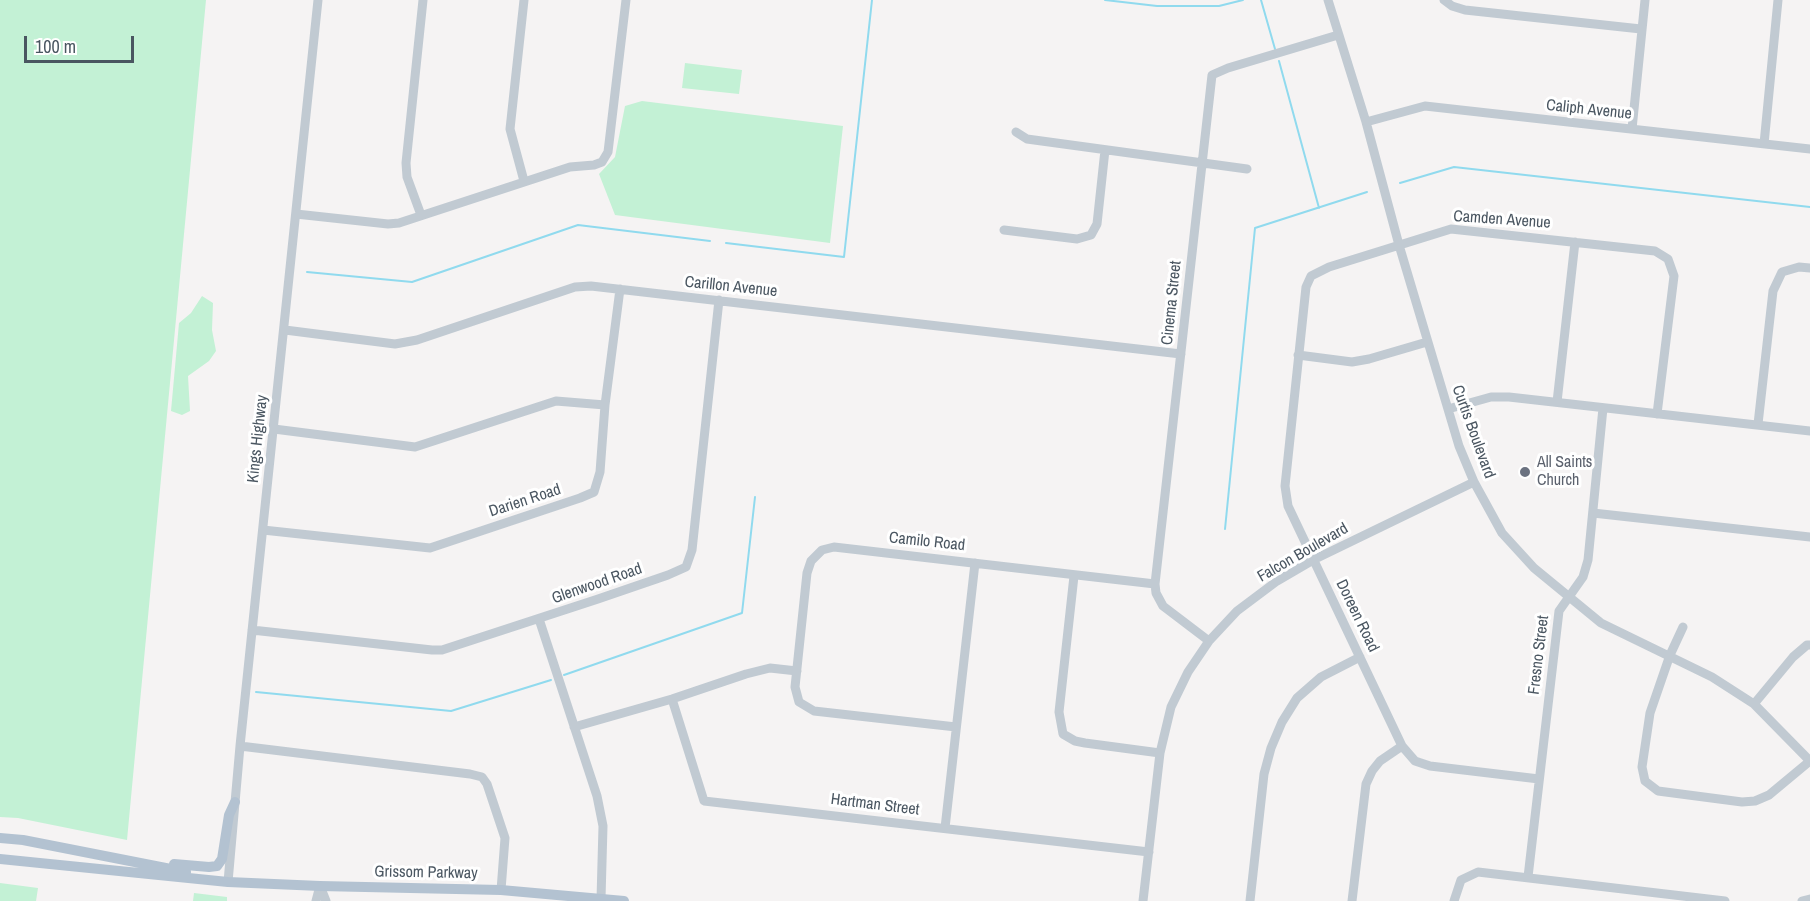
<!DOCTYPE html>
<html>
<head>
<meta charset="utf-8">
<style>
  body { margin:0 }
  #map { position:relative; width:1810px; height:901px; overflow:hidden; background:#f5f3f3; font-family:"Archivo Narrow",sans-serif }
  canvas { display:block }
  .scale { position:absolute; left:24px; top:36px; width:110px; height:27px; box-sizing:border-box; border:3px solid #4a5661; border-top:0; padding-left:8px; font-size:18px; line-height:21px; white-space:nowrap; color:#4a5661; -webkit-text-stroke:4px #fff; paint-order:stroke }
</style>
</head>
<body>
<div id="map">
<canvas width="1810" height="901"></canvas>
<div class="scale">100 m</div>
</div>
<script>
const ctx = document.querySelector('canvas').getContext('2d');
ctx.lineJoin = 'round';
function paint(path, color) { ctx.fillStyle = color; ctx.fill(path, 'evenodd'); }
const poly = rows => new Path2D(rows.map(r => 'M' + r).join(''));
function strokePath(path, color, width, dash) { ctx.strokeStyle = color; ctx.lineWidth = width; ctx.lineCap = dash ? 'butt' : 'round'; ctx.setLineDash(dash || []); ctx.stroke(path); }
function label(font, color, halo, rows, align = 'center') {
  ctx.font = font + ' "Archivo Narrow",sans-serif'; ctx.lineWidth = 6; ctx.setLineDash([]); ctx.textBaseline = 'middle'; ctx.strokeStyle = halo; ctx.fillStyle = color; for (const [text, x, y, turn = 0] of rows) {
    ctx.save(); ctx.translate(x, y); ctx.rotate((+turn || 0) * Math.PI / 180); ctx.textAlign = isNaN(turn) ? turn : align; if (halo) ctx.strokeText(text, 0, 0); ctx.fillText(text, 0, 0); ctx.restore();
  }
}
paint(poly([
  [0,0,206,0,127,840,18,818,0,817],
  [685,63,742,70,739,94,682,88],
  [642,101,843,126,830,243,615,215,599,174,615,157,625,106],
  [202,296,213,303,212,330,216,351,209,361,188,376,190,411,182,415,171,411,179,323,191,313],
  [0,883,38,888,36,901,0,901],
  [194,893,227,897,227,901,193,901]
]), '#c3f1d5');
strokePath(poly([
  [1105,0,1157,6,1219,6,1243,0],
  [1261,0,1275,49],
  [1279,61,1319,208],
  [1400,183,1454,167,1810,207],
  [726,243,844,257,872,0],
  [307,272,412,282,578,225,710,241],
  [1225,529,1255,228,1367,192],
  [564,675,742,613,755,497],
  [256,692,451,711,551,680]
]), '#90daee', 2);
strokePath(poly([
  [524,0,510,129,524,181],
  [1328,0,1366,122,1399,245,1459,446,1474,482,1502,533,1534,568,1601,623,1712,677,1754,704,1810,761],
  [1444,0,1452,6,1465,10,1641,29],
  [1366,122,1425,106,1810,149],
  [1632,129,1645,0],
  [1016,132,1027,139,1247,169],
  [1764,144,1778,0],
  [296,214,388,224,399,223,570,167,594,165,602,162,608,152,626,0],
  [421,215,407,177,406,163,423,0],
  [1004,230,1077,239,1091,235,1097,224,1105,150],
  [285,330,395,344,417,340,575,287,591,286,1181,354],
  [1298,355,1352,362,1369,359,1427,342],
  [1557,402,1575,242],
  [1448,409,1491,397,1509,397,1810,431],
  [1758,424,1773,291,1782,272,1799,267,1810,268],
  [274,429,415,447,556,401,605,405],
  [1593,513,1810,537],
  [263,530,430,548,580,498,594,492,600,472,605,405,620,289],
  [1074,576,1059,712,1063,734,1075,741,1085,743,1160,753],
  [539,619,597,796,603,826,601,899],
  [1683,627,1670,655,1650,713,1642,767,1645,781,1658,791,1742,802,1755,801,1769,795,1810,761],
  [252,630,432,650,442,650,598,599,668,575,686,567,692,550,719,300],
  [1209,641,1163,606,1156,593,1155,584,1212,75,1228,68,1338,35],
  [672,699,704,801,1149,852],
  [1754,704,1793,657,1807,645,1810,645],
  [574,727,672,699,746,674,770,668,797,671],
  [956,727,814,711,799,702,795,687,807,573,811,561,822,550,834,547,1155,584],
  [240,746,470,774,482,777,487,784,505,838,501,890],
  [1539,779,1430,766,1415,761,1402,746,1288,506,1285,486,1306,287,1311,276,1329,267,1451,229,1655,251,1668,259,1674,276,1657,414],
  [945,828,975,563],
  [1528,877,1559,611,1583,577,1588,560,1603,408],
  [228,882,240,746,318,0],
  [320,886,326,901],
  [316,901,320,886],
  [1143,901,1160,753,1171,707,1188,672,1209,641,1237,611,1277,581,1313,560,1474,482],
  [1250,901,1264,774,1271,748,1282,722,1297,698,1321,677,1360,657],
  [1352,901,1366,784,1372,771,1380,761,1402,746],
  [1454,901,1461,880,1478,872,1725,901],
  [1802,901,1810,899]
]), '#c1cad2', 9);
strokePath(poly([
  [0,838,23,840,186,872],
  [0,859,228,882,320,886,501,890,624,901],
  [174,864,209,867,217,866,222,859,229,815,235,802]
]), '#b3c2d1', 10);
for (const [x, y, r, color] of [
  [1525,472,6,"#6b7280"]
]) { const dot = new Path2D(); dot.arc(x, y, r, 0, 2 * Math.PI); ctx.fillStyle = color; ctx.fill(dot); strokePath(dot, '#fff', 2); }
label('16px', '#4a5661', '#fff', [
  ["Caliph Avenue",1589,110,6],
  ["Camden Avenue",1502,220,4],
  ["Carillon Avenue",731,287,6],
  ["Cinema Street",1172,303,-84],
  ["Curtis Boulevard",1473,432,70],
  ["Kings Highway",258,439,-84],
  ["Darien Road",525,501,-18],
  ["Camilo Road",927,542,6],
  ["Falcon Boulevard",1303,553,-30],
  ["Glenwood Road",597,584,-19],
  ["Doreen Road",1357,616,64],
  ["Fresno Street",1539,655,-83],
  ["Hartman Street",875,805,7],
  ["Grissom Parkway",426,873,1]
]);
label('16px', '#5b616d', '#fff', [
  ["All Saints",1537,463],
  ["Church",1537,481]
], 'left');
</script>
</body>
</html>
